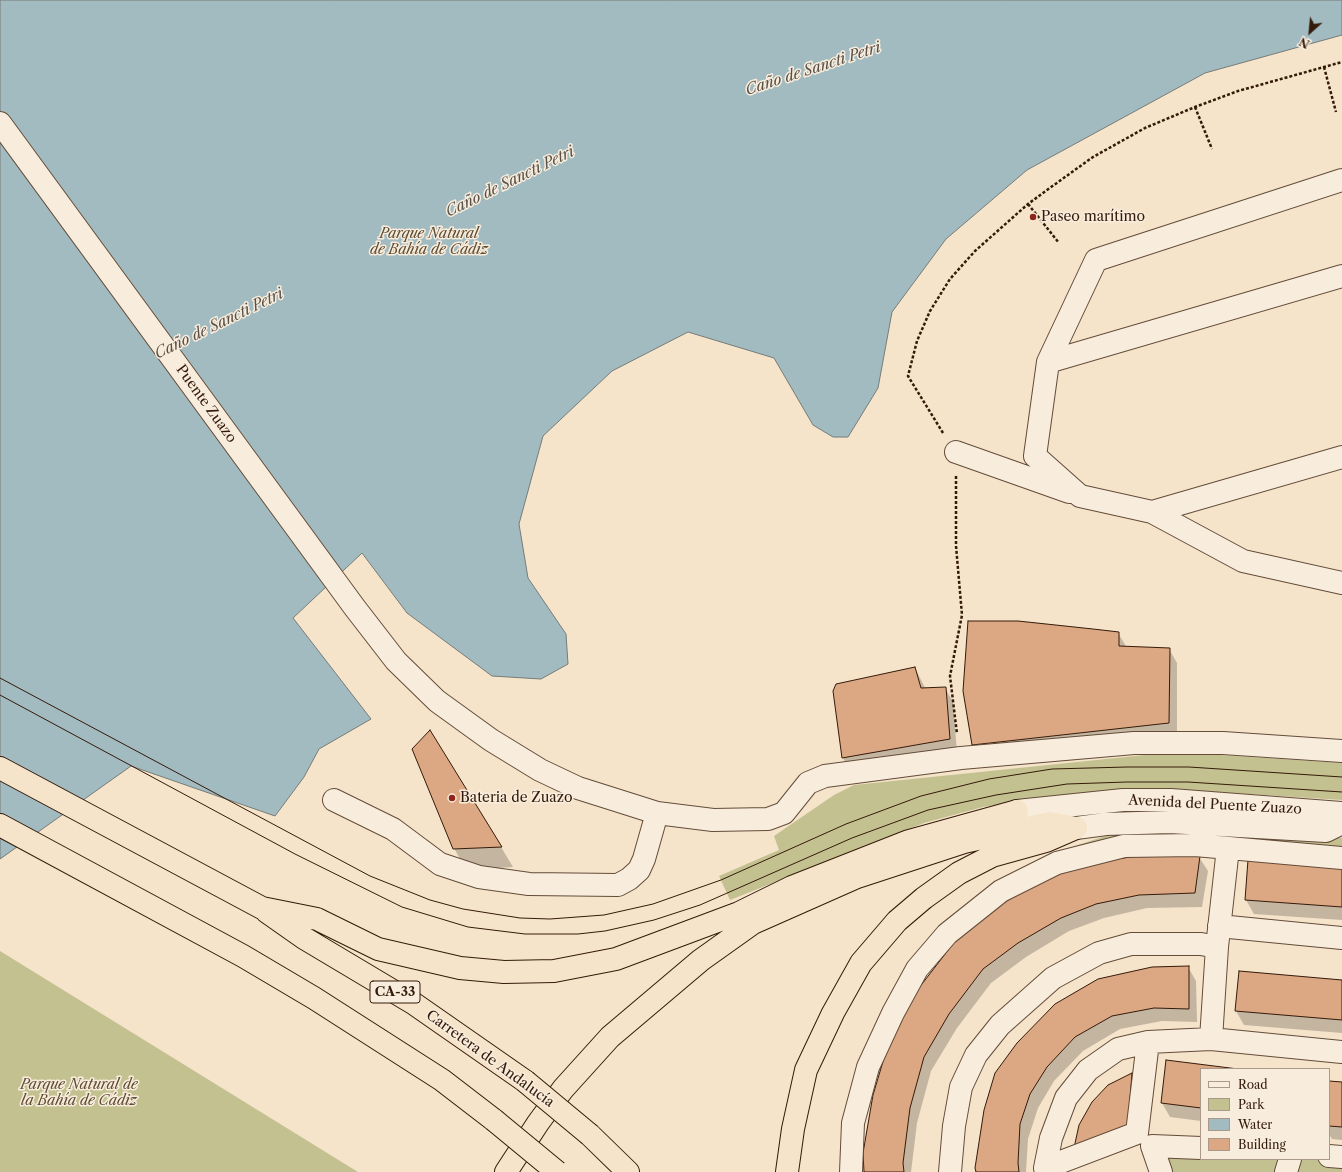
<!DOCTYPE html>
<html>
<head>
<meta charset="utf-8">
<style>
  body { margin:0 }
  #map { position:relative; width:1342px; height:1172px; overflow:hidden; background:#f5e3ca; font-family:"Libre Caslon Text",serif }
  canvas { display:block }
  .legend { position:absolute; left:1200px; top:1068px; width:130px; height:92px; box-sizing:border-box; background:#f8eddd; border:1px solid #a98; margin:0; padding:5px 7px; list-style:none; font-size:12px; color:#341a09 }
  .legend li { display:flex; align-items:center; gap:8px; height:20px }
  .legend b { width:20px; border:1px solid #a98 }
  .north { position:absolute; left:1290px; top:12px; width:40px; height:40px; -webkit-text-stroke:3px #f8eddd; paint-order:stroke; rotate:207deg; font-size:11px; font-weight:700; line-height:16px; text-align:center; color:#341a09 }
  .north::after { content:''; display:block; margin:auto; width:14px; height:18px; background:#341a09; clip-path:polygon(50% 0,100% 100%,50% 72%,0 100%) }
</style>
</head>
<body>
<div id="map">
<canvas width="1342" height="1172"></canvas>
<ul class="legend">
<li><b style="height:5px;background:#f8eddd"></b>Road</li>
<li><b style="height:11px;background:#c4c191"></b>Park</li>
<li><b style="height:11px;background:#a2bbc1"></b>Water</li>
<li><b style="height:11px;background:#dca783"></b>Building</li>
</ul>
<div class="north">N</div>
</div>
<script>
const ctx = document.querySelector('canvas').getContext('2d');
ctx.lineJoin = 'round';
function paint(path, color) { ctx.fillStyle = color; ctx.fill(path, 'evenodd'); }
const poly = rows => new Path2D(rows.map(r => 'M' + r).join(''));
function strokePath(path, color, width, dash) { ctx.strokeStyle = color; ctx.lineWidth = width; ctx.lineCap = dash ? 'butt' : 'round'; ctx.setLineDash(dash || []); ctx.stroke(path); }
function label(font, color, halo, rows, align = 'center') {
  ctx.font = font + ' "Libre Caslon Text",serif'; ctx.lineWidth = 3; ctx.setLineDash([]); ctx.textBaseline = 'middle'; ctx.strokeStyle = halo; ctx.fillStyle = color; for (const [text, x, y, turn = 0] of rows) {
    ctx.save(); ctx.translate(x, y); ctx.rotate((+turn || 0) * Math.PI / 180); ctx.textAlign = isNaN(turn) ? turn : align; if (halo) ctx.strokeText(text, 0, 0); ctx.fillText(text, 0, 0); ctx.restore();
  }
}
paint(poly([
  [1174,752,1342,763,1342,800,1232,793,1139,790,1068,794,983,807,924,823,730,900,719,876,779,850,774,836,834,795,854,785],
  [1167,826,1221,828,1342,838,1342,850,1073,853,1069,848,1105,836],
  [0,951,358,1172,0,1172],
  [1152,1146,1201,1148,1201,1159,1329,1159,1342,1157,1342,1172,1161,1172]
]), '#c4c191');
const water = poly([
  [0,0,1342,0,1342,35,1205,73,1027,170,946,239,892,312,878,388,848,437,833,437,813,425,774,358,688,332,612,371,543,436,519,524,528,578,566,634,568,664,541,679,492,676,407,613,362,553,293,618,371,719,319,749,304,777,275,816,131,766,0,859,0,0]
]);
paint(water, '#a2bbc1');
strokePath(water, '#767b77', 1);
paint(poly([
  [1118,633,1127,648,1169,649,1177,663,1177,737,981,759,972,745,964,691],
  [915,668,925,688,945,688,953,702,957,753,851,772,843,758],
  [429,732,501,847,513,867,466,870,454,848],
  [1199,857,1208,871,1202,907,1147,908,1104,918,1069,931,1026,957,991,983,957,1028,931,1071,917,1123,911,1172,865,1172,957,941],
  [1342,868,1342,920,1254,914,1246,900],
  [1188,967,1196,981,1197,1022,1162,1021,1120,1029,1083,1051,1054,1081,1038,1108,1028,1139,1026,1172,977,1172,996,1074],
  [1342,981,1342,1033,1244,1025,1236,1011],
  [1167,1061,1229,1069,1201,1069,1201,1121,1170,1117,1162,1103],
  [1132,1074,1140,1088,1136,1142,1109,1086],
  [1329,1082,1342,1083,1342,1140,1332,1139,1329,1134]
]), '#0003');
const building = poly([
  [968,621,1018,621,1093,629,1119,632,1119,646,1170,648,1169,723,972,745,963,691,968,621],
  [915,667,921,688,946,687,950,739,842,758,833,691,836,684,915,667],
  [430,730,502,847,453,849,412,749,430,730],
  [1136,856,1200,856,1195,893,1139,895,1096,904,1061,918,1018,943,983,969,949,1014,924,1057,910,1108,903,1163,904,1172,864,1172,863,1153,873,1095,890,1038,915,993,956,940,995,908,1042,880,1092,863,1136,856],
  [1248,860,1342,867,1342,907,1245,900,1248,860],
  [1189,966,1189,1009,1154,1008,1112,1016,1075,1037,1047,1067,1030,1094,1020,1124,1018,1163,1019,1172,976,1172,975,1168,984,1110,995,1073,1017,1043,1055,1004,1098,979,1152,967,1189,966],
  [1239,971,1342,980,1342,1020,1235,1011,1239,971],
  [1166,1060,1238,1069,1201,1069,1201,1108,1161,1103,1166,1060],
  [1132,1073,1128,1128,1074,1148,1079,1125,1092,1102,1108,1085,1132,1073],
  [1329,1081,1342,1082,1342,1127,1329,1126,1329,1081]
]);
paint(building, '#dca783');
strokePath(building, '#341a09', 1);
const minor = poly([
  [0,123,355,608,396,661,437,701,491,740,540,770,578,788,657,813,713,820,768,819,784,813,808,783,825,776,961,758,1134,743,1223,743,1342,751],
  [1342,180,1096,260,1048,362,1035,456,1080,496,1152,512,1342,457],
  [1048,362,1342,276],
  [956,452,1069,492],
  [1152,512,1243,561,1342,583],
  [334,800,393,829,440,864,479,877,529,884,618,885,629,879,639,870,644,859,657,813],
  [1017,811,1123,800,1171,800,1342,813],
  [1076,828,1106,824,1170,822,1326,831,1342,823],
  [1219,926,1342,938],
  [1211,1039,1217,947,1228,848],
  [1137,1133,1148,1042],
  [1152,1146,1201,1148],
  [1152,1146,1161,1172],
  [1329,1156,1342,1157],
  [1045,1168,1137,1133],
  [851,1172,853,1123,868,1067,893,1013,917,969,947,934,1001,891,1057,863,1124,846,1195,845,1342,858],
  [950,1172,954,1126,961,1087,976,1055,1000,1025,1053,978,1099,953,1131,944,1201,944,1217,947],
  [1046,1172,1045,1168,1051,1138,1066,1098,1088,1070,1118,1049,1148,1042,1211,1039,1342,1052],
  [1286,1172,1290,1159]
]);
const highway = poly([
  [0,768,262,908,317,919,378,949,460,968,504,972,554,971,616,959,739,913,792,887,909,841,1017,811],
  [0,825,243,956,314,998,442,1080,494,1120],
  [267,912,304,938,413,1003,525,1081],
  [590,1135,628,1172],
  [506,1172,538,1123,563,1089,610,1037,701,960,753,923,857,877,964,842,1050,823,1076,828],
  [787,1172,793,1129,806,1070,833,1013,861,963,897,921,924,898,959,873,992,856,1046,841,1076,828]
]);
strokePath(minor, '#644c39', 24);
strokePath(highway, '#341a09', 24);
strokePath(poly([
  [1324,67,1336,112],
  [1195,107,1212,149],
  [1028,204,1059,243],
  [943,433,908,376,917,341,930,311,950,279,975,251,1028,204,1047,190,1093,157,1145,128,1195,107,1238,91,1342,62],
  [956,476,956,546,962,615,950,676,957,734]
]), '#341a09', 2.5, [3, 2]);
strokePath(minor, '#f8eddd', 22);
strokePath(highway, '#f5e3ca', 22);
strokePath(poly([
  [0,678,370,876,430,900,463,909,520,918,550,919,604,915,653,904,721,880,846,824,921,796,989,779,1052,769,1127,767,1189,767,1342,777],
  [0,695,295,854,402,907,468,927,525,934,578,934,605,931,654,920,700,905,852,838,928,810,996,795,1067,784,1127,782,1188,782,1342,792]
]), '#341a09', 1);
const highwayBridge = poly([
  [525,1081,590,1135],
  [494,1120,557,1172]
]);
strokePath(highwayBridge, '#341a09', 24, []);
strokePath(highwayBridge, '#f5e3ca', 22);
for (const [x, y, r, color] of [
  [1033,217,4,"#8f2418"],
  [452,798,4,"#8f2418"]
]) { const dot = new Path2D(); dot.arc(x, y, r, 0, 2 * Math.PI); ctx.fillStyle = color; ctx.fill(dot); strokePath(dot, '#f8eddd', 1.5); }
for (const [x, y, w] of [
  [395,992,50]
]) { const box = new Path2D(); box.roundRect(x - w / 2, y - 11, w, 22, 3); ctx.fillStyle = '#f8eddd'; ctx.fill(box); strokePath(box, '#341a09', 1); }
label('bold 13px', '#341a09', null, [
  ["CA-33",395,992]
]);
label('14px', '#341a09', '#f8eddd', [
  ["Paseo marítimo",1041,217],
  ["Bateria de Zuazo",460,798]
], 'left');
label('italic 14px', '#5f4c32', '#f8eddd', [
  ["Parque Natural",429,234],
  ["de Bahía de Cádiz",429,250],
  ["Parque Natural de",79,1085],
  ["la Bahía de Cádiz",79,1101]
]);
label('14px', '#341a09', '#f8eddd', [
  ["Puente Zuazo",206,404,54],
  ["Avenida del Puente Zuazo",1215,805,3],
  ["Carretera de Andalucía",490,1059,36]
]);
label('italic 15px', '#5a5249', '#f8eddd', [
  ["Caño de Sancti Petri",813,69,-18],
  ["Caño de Sancti Petri",510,182,-26],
  ["Caño de Sancti Petri",219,324,-26]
]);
</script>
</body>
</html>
